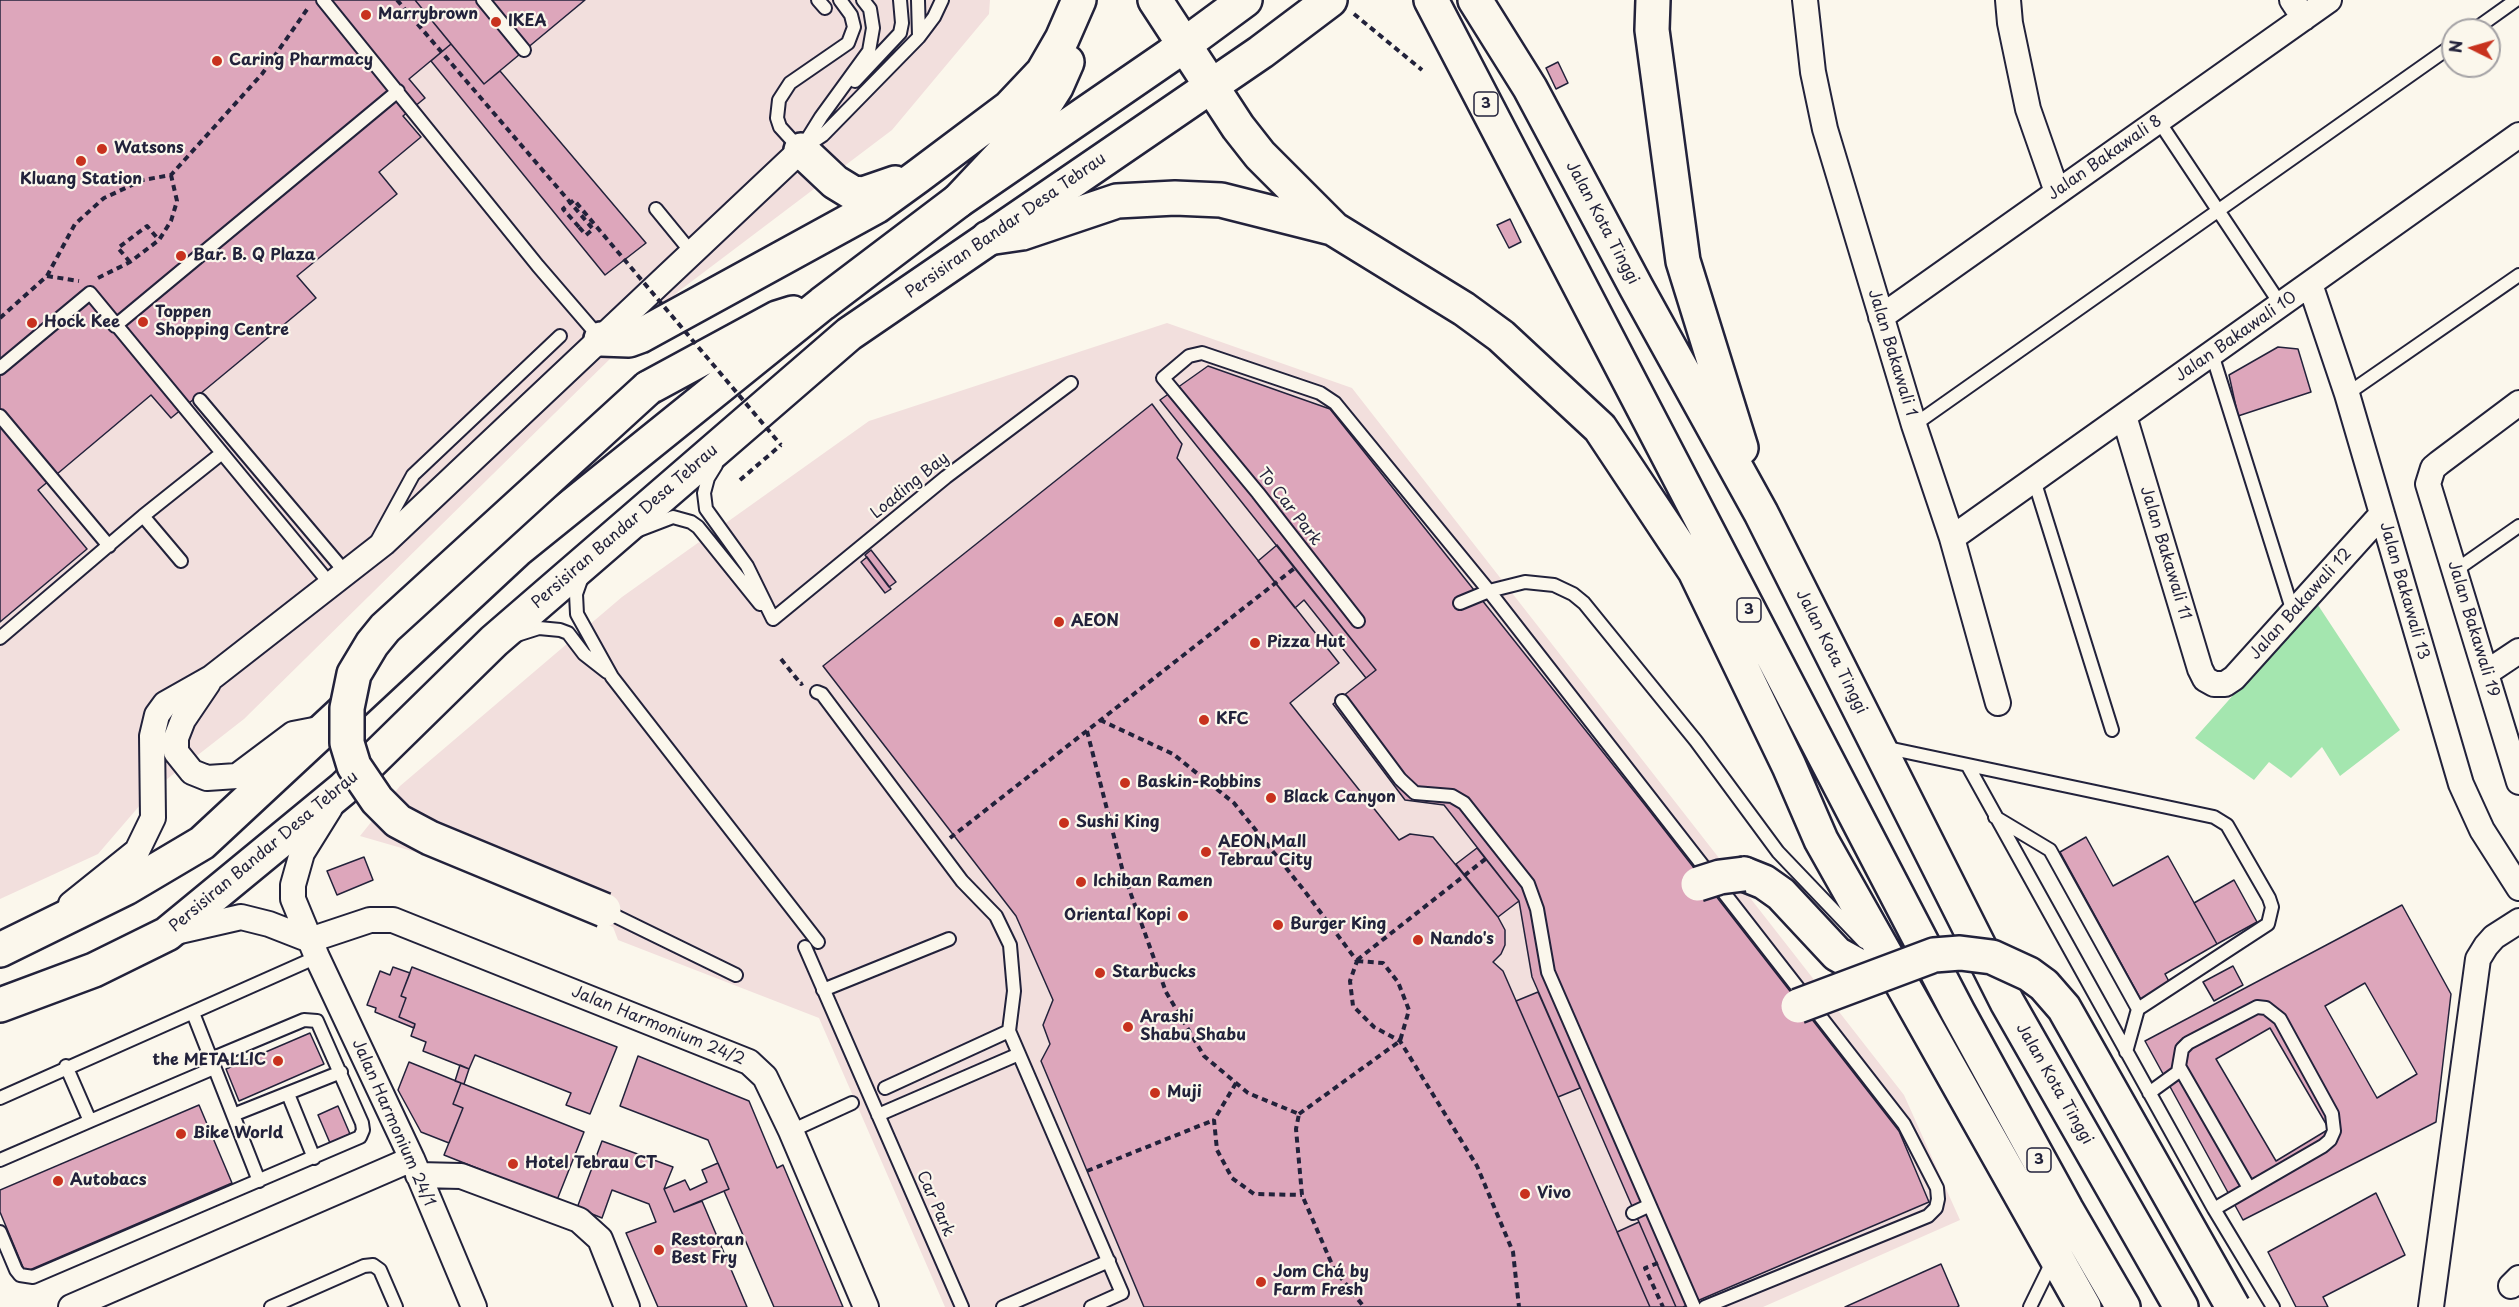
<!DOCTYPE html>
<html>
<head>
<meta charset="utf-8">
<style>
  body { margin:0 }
  #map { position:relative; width:2519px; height:1307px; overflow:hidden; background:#fbf7ec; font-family:"Playpen Sans",sans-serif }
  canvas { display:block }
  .north { position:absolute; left:2441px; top:18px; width:60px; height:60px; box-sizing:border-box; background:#fbf7ec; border:2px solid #a4a2a5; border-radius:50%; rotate:275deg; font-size:16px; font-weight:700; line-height:24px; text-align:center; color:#22223b }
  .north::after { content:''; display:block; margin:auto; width:21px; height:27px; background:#c8321e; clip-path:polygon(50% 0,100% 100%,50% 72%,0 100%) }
</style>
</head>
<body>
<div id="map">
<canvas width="2519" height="1307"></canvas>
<div class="north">N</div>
</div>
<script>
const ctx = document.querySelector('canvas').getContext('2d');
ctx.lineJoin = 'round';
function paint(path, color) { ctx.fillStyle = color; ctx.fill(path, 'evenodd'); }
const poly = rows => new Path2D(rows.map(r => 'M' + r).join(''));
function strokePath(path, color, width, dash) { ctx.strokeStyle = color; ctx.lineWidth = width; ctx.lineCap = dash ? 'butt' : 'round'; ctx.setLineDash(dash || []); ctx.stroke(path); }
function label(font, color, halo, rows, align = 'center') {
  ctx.font = font + ' "Playpen Sans",sans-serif'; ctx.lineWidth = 4.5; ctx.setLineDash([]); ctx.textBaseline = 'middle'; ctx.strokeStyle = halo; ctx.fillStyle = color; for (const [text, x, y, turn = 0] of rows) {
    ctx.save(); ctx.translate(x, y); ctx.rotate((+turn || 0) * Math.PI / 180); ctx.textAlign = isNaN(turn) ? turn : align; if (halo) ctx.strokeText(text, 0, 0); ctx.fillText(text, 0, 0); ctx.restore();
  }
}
paint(poly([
  [0,0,990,0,989,14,892,130,679,291,244,719,153,790,98,854,0,899],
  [1167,323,1352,388,1904,1095,1960,1220,1763,1307,945,1307,819,1018,618,940,613,927,481,871,360,836,400,786,622,597,869,421]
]), '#f2dfdd');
paint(poly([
  [2316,602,2400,730,2340,776,2322,747,2291,778,2269,762,2254,780,2195,738]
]), '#a4e6af');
const building = poly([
  [0,0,415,0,451,44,409,79,425,98,403,116,421,137,379,172,397,194,297,276,316,298,171,418,151,395,38,490,87,549,0,622,0,0],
  [415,0,585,0,484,84,415,0],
  [451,44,484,84,500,71,646,243,605,275,431,61,451,44],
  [1558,62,1568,83,1556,89,1546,68,1558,62],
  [1510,219,1521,242,1509,248,1497,225,1510,219],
  [2278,347,2298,349,2311,392,2238,416,2229,375,2278,347],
  [1208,366,1330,409,1645,805,1899,1131,1929,1202,1683,1307,1676,1307,1532,977,1519,901,1444,805,1405,800,1333,704,1376,670,1160,400,1208,366],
  [1152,404,1182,444,1177,458,1339,663,1290,703,1399,840,1410,834,1433,837,1498,917,1505,930,1505,945,1501,954,1493,962,1503,971,1650,1307,1144,1307,1041,1061,1050,1044,1043,1025,1053,1000,1016,916,823,666,1152,404],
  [1277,545,1376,670,1366,678,1304,600,1295,608,1258,561,1277,545],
  [871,550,896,582,889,587,865,555,871,550],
  [867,557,891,589,885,593,861,562,867,557],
  [2086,837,2113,886,2168,856,2217,944,2165,974,2173,989,2144,1005,2060,852,2086,837],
  [1477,848,1519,901,1498,917,1456,864,1477,848],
  [364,857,373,880,337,895,327,871,364,857],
  [2234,880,2257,922,2217,944,2194,903,2234,880],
  [2402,905,2451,994,2436,1122,2243,1220,2145,1041,2402,905],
  [2233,966,2243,985,2214,1001,2203,982,2233,966],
  [393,967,410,973,401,996,406,998,399,1017,415,1024,414,1028,375,1012,376,1008,367,1005,380,971,390,975,393,967],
  [412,967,617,1047,590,1114,566,1105,571,1093,475,1055,469,1069,423,1051,426,1042,411,1036,415,1024,399,1017,406,998,401,996,412,967],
  [2365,983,2417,1074,2377,1098,2325,1006,2365,983],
  [1538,992,1580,1088,1558,1097,1516,1001,1538,992],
  [2270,1028,2329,1129,2276,1161,2216,1059,2270,1028],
  [310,1033,324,1064,239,1101,226,1069,310,1033],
  [638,1056,749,1101,777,1168,783,1165,843,1307,774,1307,724,1191,729,1189,708,1140,620,1106,638,1056],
  [409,1062,461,1083,453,1104,463,1108,449,1143,421,1132,398,1090,409,1062],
  [460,1065,469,1069,464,1084,455,1081,460,1065],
  [461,1083,584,1132,557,1200,444,1155,463,1108,453,1104,461,1083],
  [199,1105,232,1183,25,1272,0,1212,0,1190,199,1105],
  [338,1106,350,1134,330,1143,318,1115,338,1106],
  [602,1141,673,1167,664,1189,674,1212,702,1201,747,1307,658,1307,626,1233,656,1222,649,1204,612,1190,602,1218,577,1208,602,1141],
  [718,1163,729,1189,674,1212,664,1189,685,1180,690,1190,707,1182,702,1170,718,1163],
  [2376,1193,2405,1255,2323,1297,2328,1307,2296,1307,2268,1252,2376,1193],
  [1639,1222,1657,1264,1676,1307,1650,1307,1617,1232,1639,1222],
  [1941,1264,1959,1306,1957,1307,1845,1307,1941,1264]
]);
paint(building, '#dda6bb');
strokePath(building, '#22223b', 1.5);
const lane = poly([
  [323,0,538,266,600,338],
  [483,0,524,50],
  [818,0,825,8],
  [918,0,919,36],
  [2474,30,2516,0],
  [855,81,900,33,902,23,900,0],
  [2158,120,2281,305],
  [803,146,821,117,869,51,873,28,870,9,863,0],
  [800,149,780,127,777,118,779,100,790,83,848,43,854,27,851,15,840,0],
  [802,149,823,135,919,37,934,17,942,0],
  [656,209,692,253],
  [115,326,398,91],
  [2212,354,2293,612],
  [0,368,90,293,331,585],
  [2347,394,2519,275],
  [200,400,346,573],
  [0,416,109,546],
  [1914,425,2453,45],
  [716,465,708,478,704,493,706,509,747,566,773,619],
  [2034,480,2112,730],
  [143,516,181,561],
  [639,530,673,517,691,522,698,527,760,604],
  [378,539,413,475,560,336],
  [2456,570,2519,526],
  [582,577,576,594,577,614,612,677,818,942],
  [1460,603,1489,591,1525,582,1554,585,1573,594,1584,603,1696,741,1778,852,1864,942],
  [773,619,946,477,1071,383],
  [1358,621,1258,493,1163,378,1189,356,1202,353,1320,393,1335,403,1489,591,1904,1124,1937,1188,1938,1199,1936,1208,1928,1216,1705,1307],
  [517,635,539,628,560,630,568,633,584,654,607,672],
  [0,638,143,516,222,453],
  [817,692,822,694,962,881,996,916,1010,945,1014,991,1009,1031,1122,1293,1091,1307],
  [1342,701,1400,779,1415,793,1452,796,1464,803,1528,884,1537,909,1548,972,1694,1307],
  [1883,747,2214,817,2227,825,2269,898,2272,907,2268,924,2138,1009],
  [1968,766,2214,1209,2273,1307],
  [1995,817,2050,850,2138,1009,2126,1052],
  [605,911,736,975],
  [805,947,962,1307],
  [823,990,949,939],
  [193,1013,259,1181],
  [2180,1068,2249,1188],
  [885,1088,1009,1031],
  [2149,1093,2178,1072,2182,1049,2188,1043,2257,1007,2266,1008,2280,1019,2332,1114,2334,1131,2330,1140,2323,1146,2214,1209],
  [288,1094,314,1158],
  [0,1098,317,957],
  [233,1115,341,1072],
  [878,1115,1019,1054],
  [90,1121,214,1068],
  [791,1131,852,1103],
  [0,1160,90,1121,66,1066],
  [1633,1213,1648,1206],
  [0,1232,16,1270,20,1275,33,1277,360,1137,363,1130,362,1123,317,1021,304,1020,211,1059],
  [271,1307,364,1266,373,1265,380,1270,396,1307],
  [1003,1307,1109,1261],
  [2030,1307,2053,1260]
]);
const street = poly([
  [1805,0,1813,72,1825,129,1914,425,1952,538,1998,703],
  [2008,0,2010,23,2028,109,2057,192],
  [2292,0,2304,18],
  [2310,284,2347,394,2461,784,2482,830,2519,888],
  [1881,317,2329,0],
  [2519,403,2439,463,2433,468,2428,484,2519,782],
  [2124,416,2200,669,2205,679,2214,684,2225,684,2234,678,2382,514],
  [1952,538,2519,135],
  [2486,673,2519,651],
  [208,683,183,720,176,738,176,752,192,772,207,778,237,776,293,734,324,728],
  [330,808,302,853,293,885,293,899,317,957,412,1159,474,1307],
  [71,904,137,851,153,818,152,736,157,715,165,704,211,678,384,543,801,150],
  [171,933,241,917,269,924,310,940],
  [310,940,370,920,393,920,749,1062,765,1077,791,1131,866,1307],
  [418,1175,461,1176,579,1220,600,1239,627,1307],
  [2511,1286,2519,1278],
  [71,1307,412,1159],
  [2431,1307,2478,959,2486,946,2494,937,2519,921]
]);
const secondary = poly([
  [648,388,777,318,793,313],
  [0,950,126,888,202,843,517,550,822,304,958,201,1169,56,1245,0],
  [0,1005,94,970,167,934,343,789,494,641,849,334,1261,52,1330,0]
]);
const highway = poly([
  [1155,0,1238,127,1260,155,1334,229,1464,309,1501,336,1600,428,1695,571,1789,766,1821,840,2084,1307],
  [1431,0,1958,1012,2066,1209,2123,1307],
  [1475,0,1530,88,1636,287,1761,513,2007,1002,2181,1307],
  [1653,0,1652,30,1683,261,1741,448],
  [801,150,835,182,853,193,863,194,895,183],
  [958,201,1037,117,1056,87,1067,62],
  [988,238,1022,233,1117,201,1175,198,1221,200,1332,228],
  [601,339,629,340,640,336,877,206,917,177,1009,108,1043,72,1062,39,1079,0],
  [1744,874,1764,882,1781,894,1837,954,1877,976]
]);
strokePath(lane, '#22223b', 16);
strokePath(street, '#22223b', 28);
strokePath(secondary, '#22223b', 38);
strokePath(highway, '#22223b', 38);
strokePath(poly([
  [397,0,593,229,586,235,579,227],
  [1354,14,1422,70],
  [130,262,118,248,147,226,159,240],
  [47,276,79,281],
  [98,278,130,262,159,240,171,221,177,201,171,175],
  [0,318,47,276,75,224,104,198,143,180,171,175,262,74,308,8],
  [740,480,781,445],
  [781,659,801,684,803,683],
  [1100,720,1173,754,1234,803,1303,889,1357,961,1350,981,1353,1006,1374,1027,1400,1041,1477,1166,1513,1252,1519,1307],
  [1087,731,1123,872,1166,992,1204,1056,1248,1093,1299,1114,1296,1129,1302,1195,1334,1269,1364,1307],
  [950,838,1296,567],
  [1357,960,1488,857],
  [1236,1083,1214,1120,1217,1150,1232,1178,1254,1194,1302,1195],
  [1299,1114,1400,1041,1409,1010,1398,982,1383,963,1357,961],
  [1087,1171,1214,1120],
  [1658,1263,1645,1268,1663,1307]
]), '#22223b', 4, [6, 4.5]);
strokePath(lane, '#fbf7ec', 12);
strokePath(street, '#fbf7ec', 24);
strokePath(secondary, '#fbf7ec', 33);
strokePath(highway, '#fbf7ec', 33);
const secondaryBridge = poly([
  [604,910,430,838,398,821,377,800,354,766,347,743,347,708,354,674,372,644,385,628,648,388]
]);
const highwayBridge = poly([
  [1698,884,1720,877,1744,874],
  [1798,1006,1934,955,1960,953,1992,957,2029,974,2044,985,2064,1008,2233,1307]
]);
strokePath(secondaryBridge, '#22223b', 38, []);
strokePath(highwayBridge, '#22223b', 38, []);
strokePath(poly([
  [579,227,563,209,574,200,781,445]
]), '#22223b', 4, [6, 4.5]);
strokePath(secondaryBridge, '#fbf7ec', 33);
strokePath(highwayBridge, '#fbf7ec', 33);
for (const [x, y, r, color] of [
  [366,15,6,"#c8321e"],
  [496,22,6,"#c8321e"],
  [217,61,6,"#c8321e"],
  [102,149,6,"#c8321e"],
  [81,161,6,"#c8321e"],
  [181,256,6,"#c8321e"],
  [143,322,6,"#c8321e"],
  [32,323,6,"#c8321e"],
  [1059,622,6,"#c8321e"],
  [1255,643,6,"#c8321e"],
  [1204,720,6,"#c8321e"],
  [1125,783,6,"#c8321e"],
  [1271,798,6,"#c8321e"],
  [1064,823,6,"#c8321e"],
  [1206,852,6,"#c8321e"],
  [1081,882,6,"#c8321e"],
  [1183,916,6,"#c8321e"],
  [1278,925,6,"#c8321e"],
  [1418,940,6,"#c8321e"],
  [1100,973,6,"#c8321e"],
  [1128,1027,6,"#c8321e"],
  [278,1061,6,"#c8321e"],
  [1155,1093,6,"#c8321e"],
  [181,1134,6,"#c8321e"],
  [513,1164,6,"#c8321e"],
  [58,1181,6,"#c8321e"],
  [1525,1194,6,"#c8321e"],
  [659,1250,6,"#c8321e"],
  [1261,1282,6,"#c8321e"]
]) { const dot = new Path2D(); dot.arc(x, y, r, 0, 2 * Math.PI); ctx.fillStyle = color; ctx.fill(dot); strokePath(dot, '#fbf7ec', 2); }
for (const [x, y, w] of [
  [1486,104,24],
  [1749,610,24],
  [2039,1160,24]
]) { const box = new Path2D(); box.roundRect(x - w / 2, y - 12, w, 24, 4.5); ctx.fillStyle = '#fbf7ec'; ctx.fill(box); strokePath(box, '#22223b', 1.5); }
label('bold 15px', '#22223b', null, [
  ["3",1486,104],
  ["3",1749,610],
  ["3",2039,1160]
]);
label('bold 16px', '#22223b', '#fbf7ec', [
  ["Marrybrown",378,15],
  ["IKEA",508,22],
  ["Caring Pharmacy",229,61],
  ["Watsons",114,149],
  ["Kluang Station",81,180,"center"],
  ["Bar. B. Q Plaza",193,256],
  ["Toppen",155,313],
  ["Shopping Centre",155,331],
  ["Hock Kee",44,323],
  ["AEON",1071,622],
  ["Pizza Hut",1267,643],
  ["KFC",1216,720],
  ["Baskin-Robbins",1137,783],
  ["Black Canyon",1283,798],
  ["Sushi King",1076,823],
  ["AEON Mall",1218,843],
  ["Tebrau City",1218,861],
  ["Ichiban Ramen",1093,882],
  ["Oriental Kopi",1171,916,"right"],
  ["Burger King",1290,925],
  ["Nando's",1430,940],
  ["Starbucks",1112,973],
  ["Arashi",1140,1018],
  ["Shabu Shabu",1140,1036],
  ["the METALLIC",266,1061,"right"],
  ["Muji",1167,1093],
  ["Bike World",193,1134],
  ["Hotel Tebrau CT",525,1164],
  ["Autobacs",70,1181],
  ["Vivo",1537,1194],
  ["Restoran",671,1241],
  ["Best Fry",671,1259],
  ["Jom Chá by",1273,1273],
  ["Farm Fresh",1273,1291]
], 'left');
label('16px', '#22223b', '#fbf7ec', [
  ["Jalan Bakawali 8",2105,158,-35],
  ["Jalan Kota Tinggi",1602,223,62],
  ["Persisiran Bandar Desa Tebrau",1006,226,-35],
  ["Jalan Bakawali 10",2236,337,-35],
  ["Jalan Bakawali 1",1892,353,73],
  ["Loading Bay",910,486,-39],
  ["To Car Park",1289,507,52],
  ["Persisiran Bandar Desa Tebrau",625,527,-41],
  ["Jalan Bakawali 11",2165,553,73],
  ["Jalan Bakawali 13",2404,591,74],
  ["Jalan Bakawali 12",2301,604,-48],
  ["Jalan Bakawali 19",2473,629,73],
  ["Jalan Kota Tinggi",1831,652,63],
  ["Persisiran Bandar Desa Tebrau",264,852,-40],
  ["Jalan Harmonium 24/2",658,1026,22],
  ["Jalan Kota Tinggi",2054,1084,60],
  ["Jalan Harmonium 24/1",393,1123,66],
  ["Car Park",935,1204,66]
]);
</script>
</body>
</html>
